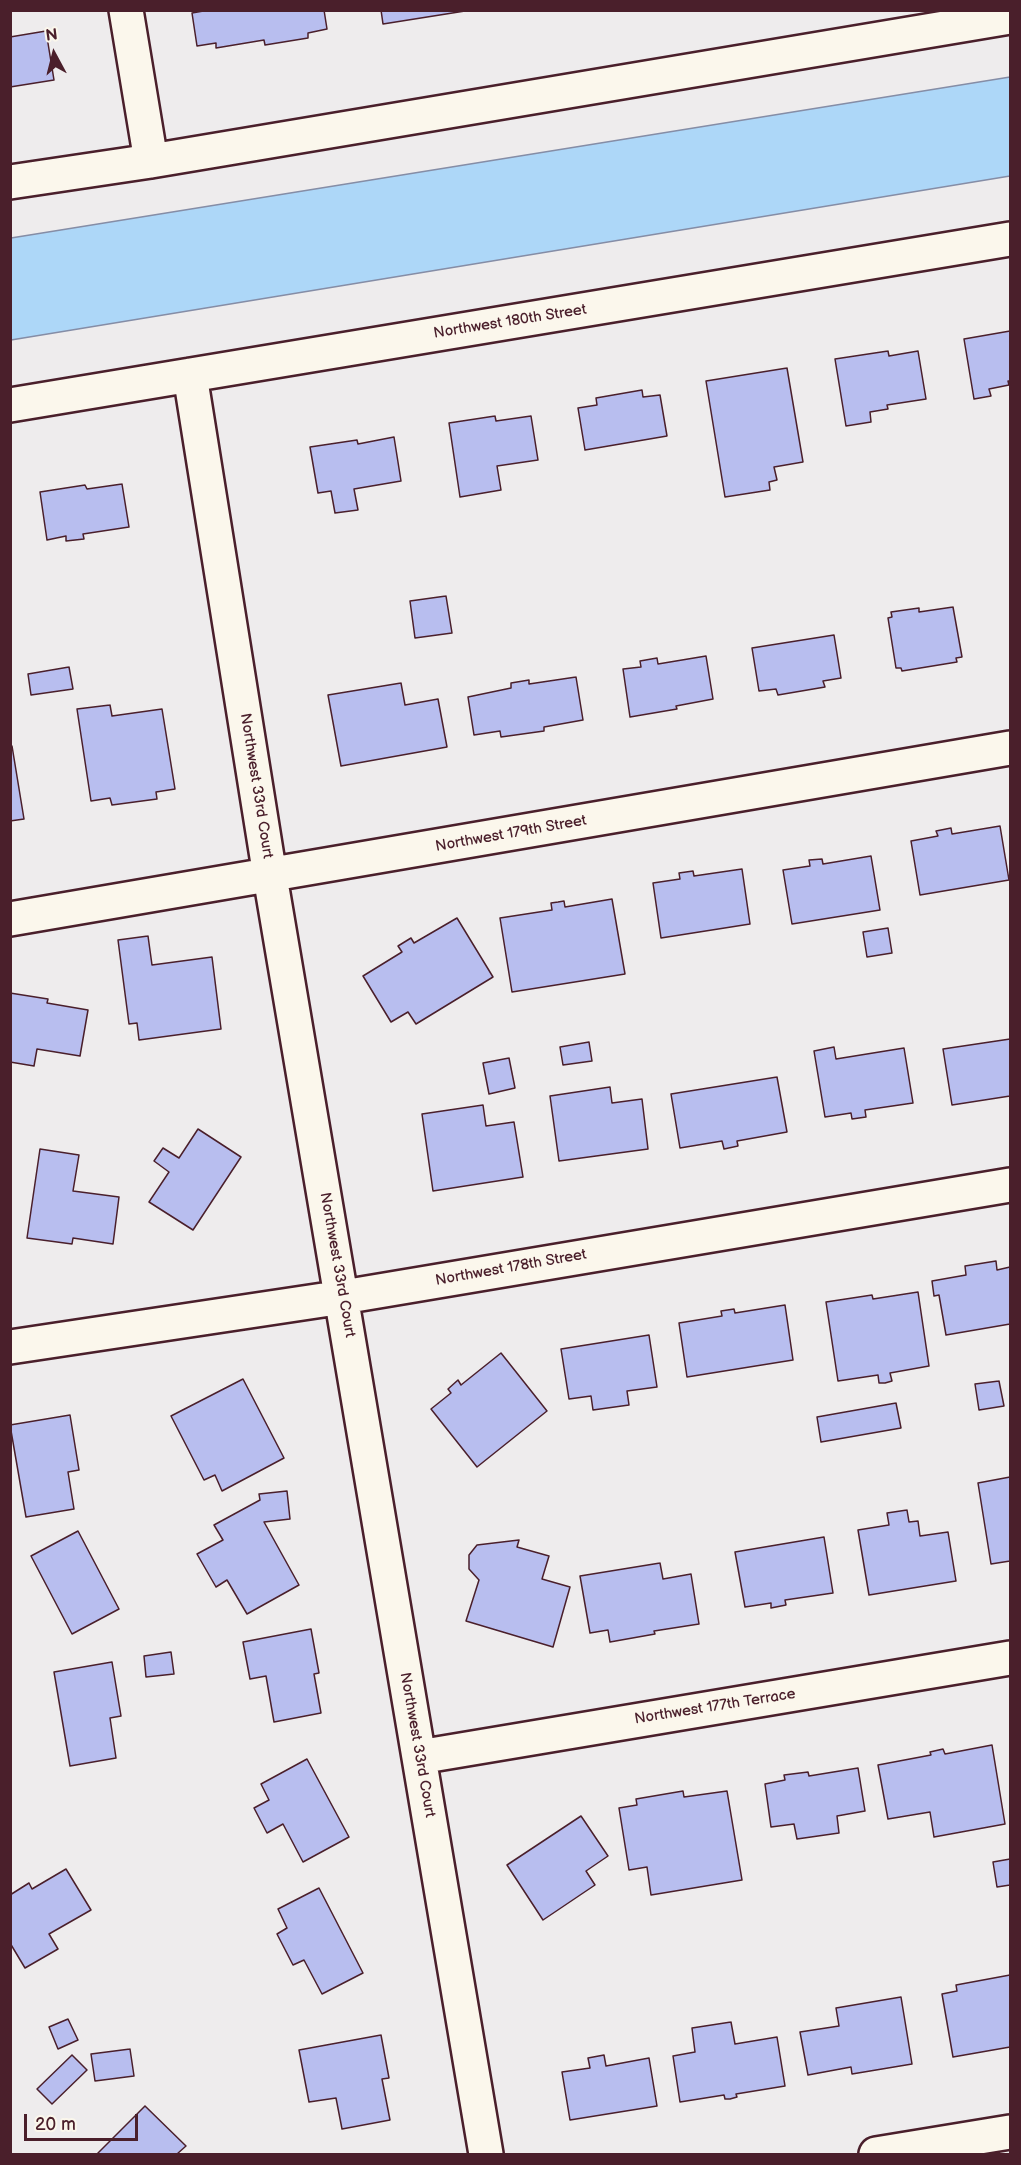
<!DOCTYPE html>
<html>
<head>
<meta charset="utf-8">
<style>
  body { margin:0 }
  #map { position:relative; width:1021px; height:2165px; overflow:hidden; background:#eeeced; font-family:"Balsamiq Sans",sans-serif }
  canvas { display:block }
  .frame { position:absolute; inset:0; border:12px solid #4a1f2b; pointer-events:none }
  .north { position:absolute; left:24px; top:24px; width:60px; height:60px; -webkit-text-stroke:4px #fbf7ec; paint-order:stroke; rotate:353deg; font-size:16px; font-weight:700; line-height:24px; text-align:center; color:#4a1f2b }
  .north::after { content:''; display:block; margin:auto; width:21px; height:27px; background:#4a1f2b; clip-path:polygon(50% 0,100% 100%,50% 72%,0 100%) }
  .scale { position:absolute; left:24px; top:2114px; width:114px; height:27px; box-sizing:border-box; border:3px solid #4a1f2b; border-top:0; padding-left:8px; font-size:18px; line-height:21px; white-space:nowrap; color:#4a1f2b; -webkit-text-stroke:4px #fbf7ec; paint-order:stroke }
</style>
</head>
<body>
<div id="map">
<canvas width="1021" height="2165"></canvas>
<div class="frame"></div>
<div class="north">N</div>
<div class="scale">20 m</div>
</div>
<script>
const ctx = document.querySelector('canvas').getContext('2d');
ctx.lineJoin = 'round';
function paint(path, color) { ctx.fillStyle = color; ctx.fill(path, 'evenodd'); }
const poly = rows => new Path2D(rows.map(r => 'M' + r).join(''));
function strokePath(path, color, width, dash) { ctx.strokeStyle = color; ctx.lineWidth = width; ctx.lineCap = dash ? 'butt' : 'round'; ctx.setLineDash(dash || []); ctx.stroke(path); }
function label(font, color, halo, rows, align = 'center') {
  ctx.font = font + ' "Balsamiq Sans",sans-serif'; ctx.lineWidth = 4.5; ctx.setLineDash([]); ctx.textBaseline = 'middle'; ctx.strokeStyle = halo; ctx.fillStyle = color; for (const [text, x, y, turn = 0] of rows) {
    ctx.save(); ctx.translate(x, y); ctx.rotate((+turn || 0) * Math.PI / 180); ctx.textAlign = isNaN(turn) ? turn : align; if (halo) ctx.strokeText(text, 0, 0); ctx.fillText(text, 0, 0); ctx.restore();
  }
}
const water = poly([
  [1010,77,1010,176,11,340,11,238,1010,77]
]);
paint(water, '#add7f8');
strokePath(water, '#858da6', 1.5);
const building = poly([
  [209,10,324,10,327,29,308,33,308,38,265,45,264,40,216,48,216,43,197,46,192,13,209,10],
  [381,10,465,10,465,11,383,24,381,10],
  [46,31,54,80,10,87,10,37,46,31],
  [1010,331,1010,381,1008,381,1009,385,989,389,991,396,974,399,964,339,1010,331],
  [888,351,889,356,918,351,926,399,887,405,888,409,870,412,871,422,846,426,835,359,888,351],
  [787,368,803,462,774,467,777,480,769,482,770,490,725,497,706,381,787,368],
  [642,390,643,397,660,395,667,436,585,450,578,408,597,405,596,398,642,390],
  [495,416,496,421,531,416,538,460,497,466,501,490,460,497,449,423,495,416],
  [394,437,401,481,354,489,358,510,335,513,331,491,318,493,310,447,357,440,358,444,394,437],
  [122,484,129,527,83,534,84,539,66,541,66,536,47,540,40,492,85,485,87,489,122,484],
  [446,596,452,633,415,638,410,601,446,596],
  [953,607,962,657,956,658,957,662,902,671,901,668,896,668,888,618,892,617,891,612,919,608,919,612,953,607],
  [834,635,841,678,823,681,825,687,778,695,776,689,759,691,752,648,834,635],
  [706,656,713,699,676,706,677,709,630,717,623,669,641,667,640,661,657,658,658,664,706,656],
  [69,667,73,689,31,695,28,674,69,667],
  [576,677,583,720,544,727,544,731,501,737,500,731,474,735,468,697,511,688,511,683,529,680,529,684,576,677],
  [401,683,405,705,438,699,447,747,341,766,328,695,401,683],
  [110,705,112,716,162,709,175,789,156,792,157,799,112,805,110,798,91,801,77,709,110,705],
  [10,746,12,746,24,819,10,821,10,746],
  [1000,826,1009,880,920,895,911,841,938,836,936,831,951,828,952,834,1000,826],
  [871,856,880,910,792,924,783,870,810,866,809,860,822,859,823,864,871,856],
  [742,869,750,924,661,938,653,883,680,879,679,873,693,871,694,876,742,869],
  [612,899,625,974,512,992,500,918,552,910,551,903,558,902,564,901,565,907,612,899],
  [457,918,493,977,416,1024,408,1012,391,1022,363,976,402,952,398,946,411,938,414,943,457,918],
  [888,928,892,953,867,957,863,932,888,928],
  [148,936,152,965,212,957,221,1029,139,1040,137,1023,129,1024,118,940,148,936],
  [10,993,48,999,47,1003,88,1010,80,1056,37,1049,34,1066,10,1062,10,993],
  [1010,1039,1010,1096,952,1105,943,1049,1010,1039],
  [589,1042,592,1061,563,1065,560,1047,589,1042],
  [834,1047,836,1059,904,1048,913,1103,865,1110,866,1117,852,1119,851,1113,825,1117,814,1051,834,1047],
  [509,1058,515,1088,489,1094,483,1063,509,1058],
  [777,1077,787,1132,737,1141,738,1146,724,1149,722,1141,680,1148,671,1094,777,1077],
  [610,1087,612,1103,642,1099,648,1149,559,1161,550,1096,610,1087],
  [483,1105,486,1126,514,1122,523,1177,433,1191,422,1114,483,1105],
  [198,1129,241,1157,193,1230,149,1202,169,1172,154,1161,163,1148,179,1158,198,1129],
  [40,1149,79,1155,73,1191,119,1197,113,1244,73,1238,72,1244,27,1238,40,1149],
  [996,1261,997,1270,1010,1267,1010,1324,946,1335,939,1295,934,1296,932,1281,966,1275,965,1266,996,1261],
  [918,1292,929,1366,890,1373,892,1381,885,1383,879,1383,878,1375,838,1381,826,1302,872,1295,873,1299,918,1292],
  [785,1305,793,1360,687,1377,679,1323,722,1316,721,1311,734,1309,735,1313,785,1305],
  [649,1335,657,1387,627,1391,629,1405,593,1410,591,1396,569,1399,561,1349,649,1335],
  [501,1353,547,1411,477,1467,431,1409,451,1393,448,1389,458,1380,461,1385,501,1353],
  [243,1379,284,1458,222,1491,215,1475,204,1480,171,1416,243,1379],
  [999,1381,1004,1406,979,1410,975,1384,999,1381],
  [896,1403,901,1428,821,1442,817,1417,896,1403],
  [70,1415,79,1470,68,1472,74,1509,26,1517,10,1425,70,1415],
  [1010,1477,1010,1561,991,1564,978,1483,1010,1477],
  [287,1491,290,1519,264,1522,299,1585,247,1614,227,1580,216,1587,197,1554,223,1540,214,1525,260,1500,259,1494,287,1491],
  [907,1510,909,1522,918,1521,920,1536,948,1532,956,1581,869,1595,858,1530,889,1525,887,1513,907,1510],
  [78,1531,119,1609,72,1634,31,1556,78,1531],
  [824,1537,833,1593,785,1600,786,1605,771,1608,771,1603,745,1607,735,1552,824,1537],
  [519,1540,517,1547,549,1556,542,1579,570,1587,553,1647,466,1621,479,1580,469,1569,469,1555,477,1545,519,1540],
  [660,1563,663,1579,691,1574,699,1624,654,1631,655,1634,610,1642,608,1630,590,1633,580,1576,660,1563],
  [311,1629,319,1673,314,1674,321,1713,274,1722,266,1676,250,1679,243,1642,311,1629],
  [171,1652,174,1674,146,1677,144,1656,171,1652],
  [112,1662,121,1716,110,1718,116,1758,70,1766,54,1672,112,1662],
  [992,1745,1005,1824,934,1837,930,1812,888,1819,878,1765,931,1755,930,1752,943,1749,945,1754,992,1745],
  [307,1759,349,1837,303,1862,283,1824,267,1833,254,1808,269,1800,261,1784,307,1759],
  [858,1768,865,1811,837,1816,839,1833,797,1839,794,1824,771,1827,765,1784,785,1780,784,1775,808,1772,809,1776,858,1768],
  [683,1791,684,1797,727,1791,742,1880,651,1895,647,1867,629,1870,619,1808,637,1805,636,1799,683,1791],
  [581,1816,608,1856,586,1871,595,1885,543,1920,507,1865,581,1816],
  [1010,1859,1010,1885,997,1887,993,1862,1010,1859],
  [66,1869,91,1910,49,1934,58,1949,25,1968,10,1943,10,1895,29,1883,32,1889,66,1869],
  [319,1888,363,1973,322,1994,304,1960,293,1965,277,1934,287,1928,278,1909,319,1888],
  [1010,1975,1010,2047,953,2057,942,1994,957,1991,956,1985,1010,1975],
  [901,1997,912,2064,852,2074,851,2067,808,2075,800,2032,839,2026,836,2008,901,1997],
  [68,2019,78,2040,58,2049,49,2027,68,2019],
  [731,2022,735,2044,777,2037,785,2086,736,2094,737,2097,730,2099,725,2099,724,2095,680,2102,673,2056,695,2052,692,2028,731,2022],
  [381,2035,389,2078,382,2079,390,2120,342,2129,336,2098,309,2102,299,2050,381,2035],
  [130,2049,134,2076,95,2081,91,2054,130,2049],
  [72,2055,87,2070,52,2104,37,2089,72,2055],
  [604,2055,606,2066,649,2058,657,2106,570,2120,562,2072,590,2068,588,2058,604,2055],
  [145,2106,186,2146,177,2154,97,2154,145,2106]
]);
paint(building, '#b8beef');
strokePath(building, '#4a1f2b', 1.5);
const minor = poly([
  [126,10,151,161],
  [10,182,151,161,1010,17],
  [190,375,270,876,486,2154],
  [10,405,1010,239],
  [10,919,1010,748],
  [10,1347,343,1297,1010,1185],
  [419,1757,1010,1658],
  [876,2154,1010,2132]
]);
strokePath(minor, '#4a1f2b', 38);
strokePath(minor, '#fbf7ec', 33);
label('15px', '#4a1f2b', '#fbf7ec', [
  ["Northwest 180th Street",510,322,-9],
  ["Northwest 33rd Court",256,786,81],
  ["Northwest 179th Street",511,834,-10],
  ["Northwest 33rd Court",337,1265,80],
  ["Northwest 178th Street",511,1268,-10],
  ["Northwest 177th Terrace",715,1707,-9],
  ["Northwest 33rd Court",417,1745,80]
]);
</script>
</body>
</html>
